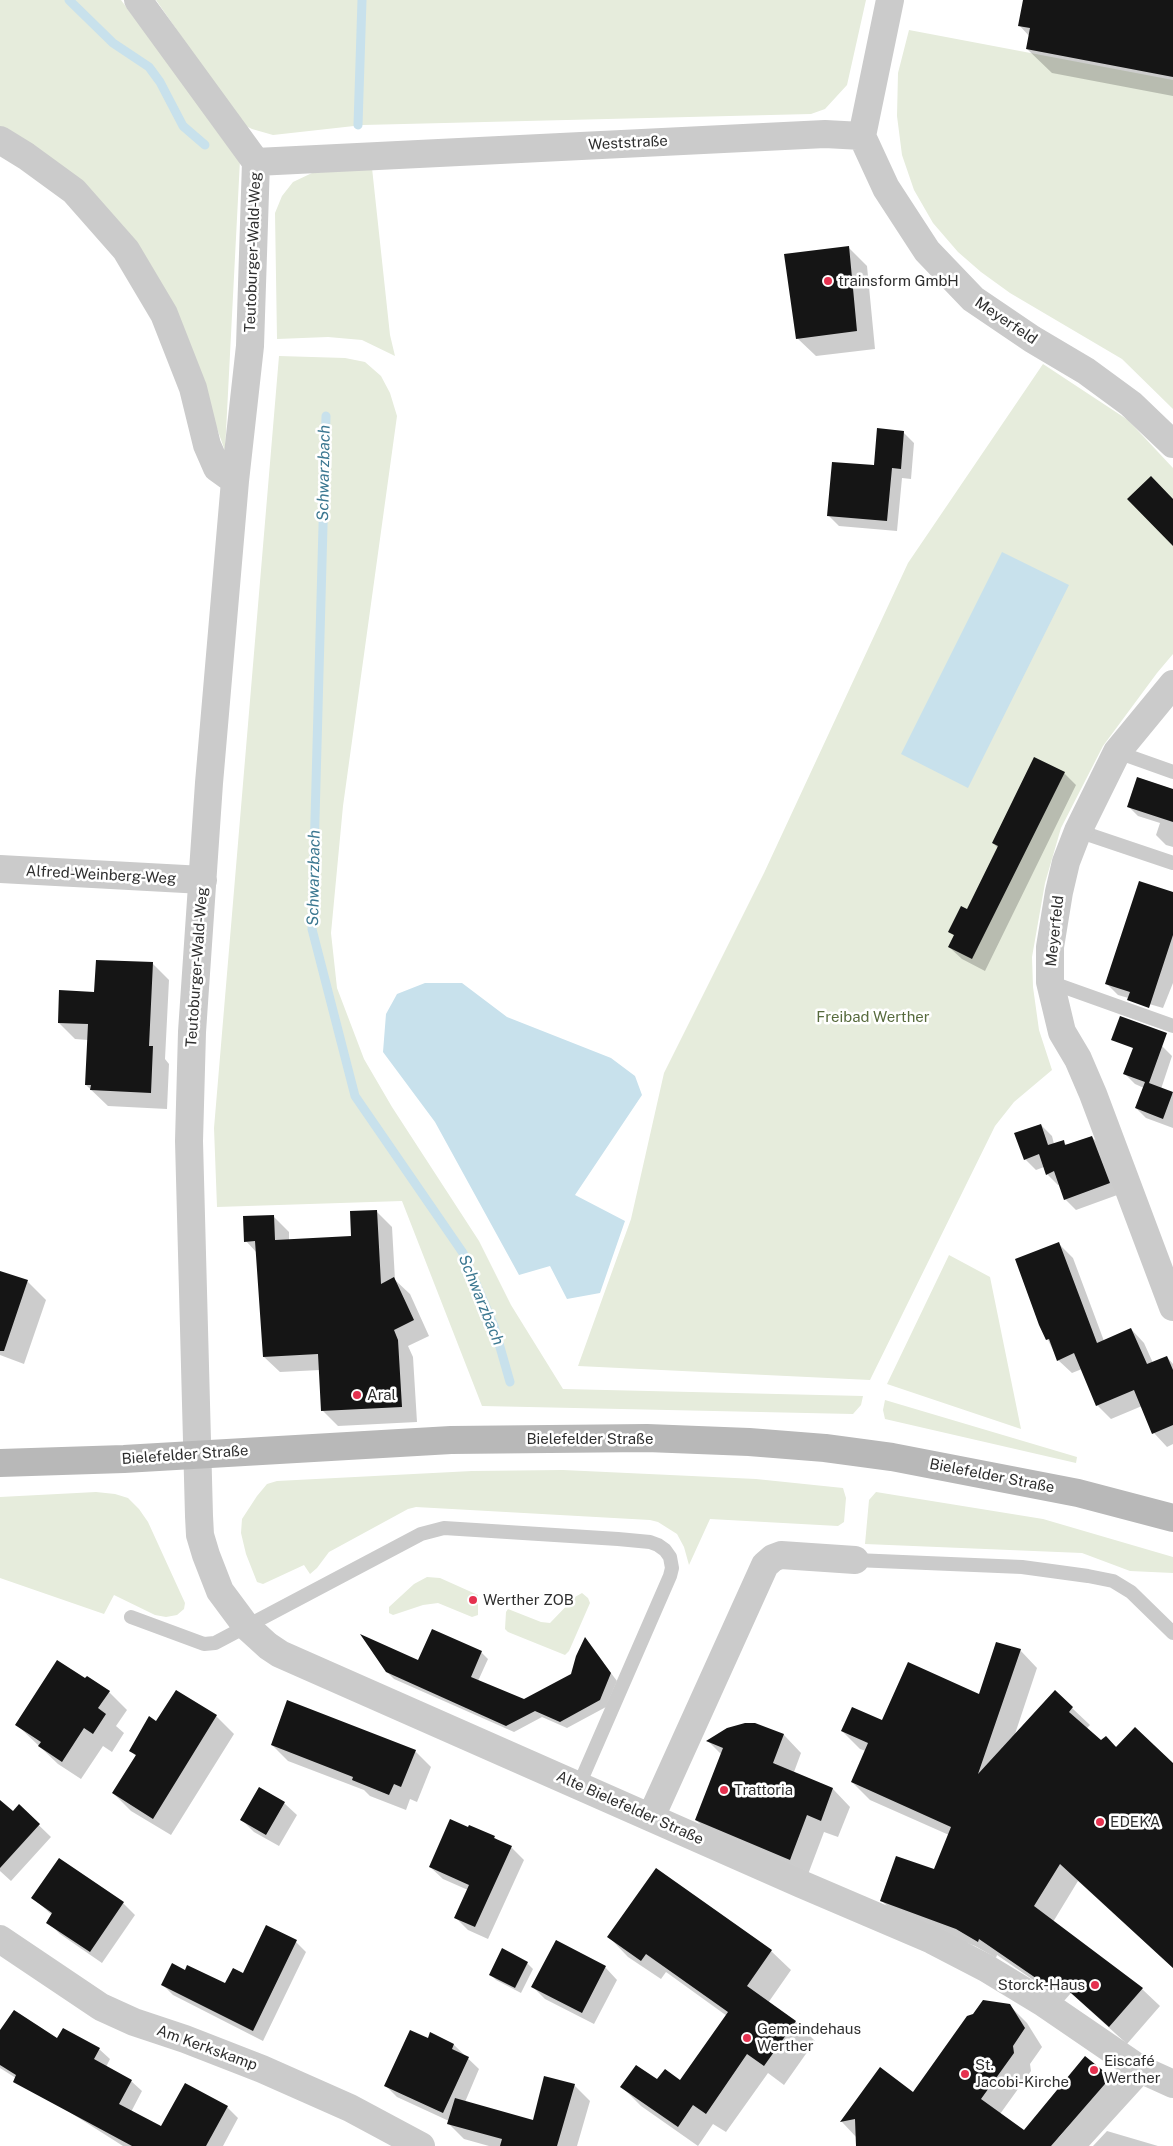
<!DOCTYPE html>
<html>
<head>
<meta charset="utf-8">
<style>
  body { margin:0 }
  canvas { display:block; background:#fff }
</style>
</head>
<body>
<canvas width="1173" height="2146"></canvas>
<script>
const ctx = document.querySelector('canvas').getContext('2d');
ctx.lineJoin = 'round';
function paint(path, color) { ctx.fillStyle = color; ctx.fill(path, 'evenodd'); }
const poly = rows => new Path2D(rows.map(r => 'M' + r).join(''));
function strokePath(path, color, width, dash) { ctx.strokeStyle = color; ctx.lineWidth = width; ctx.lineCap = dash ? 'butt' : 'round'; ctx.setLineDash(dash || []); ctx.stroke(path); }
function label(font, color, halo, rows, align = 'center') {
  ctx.font = font + ' "Public Sans",sans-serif'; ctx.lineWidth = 5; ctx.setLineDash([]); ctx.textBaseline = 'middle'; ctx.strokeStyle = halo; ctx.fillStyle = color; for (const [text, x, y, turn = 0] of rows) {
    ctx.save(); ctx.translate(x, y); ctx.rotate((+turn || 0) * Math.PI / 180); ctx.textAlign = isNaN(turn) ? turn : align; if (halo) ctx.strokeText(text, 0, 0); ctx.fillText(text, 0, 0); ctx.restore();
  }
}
paint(poly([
  [0,0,121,0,240,160,225,451,175,309,0,129],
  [156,0,866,0,847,85,825,109,811,114,363,125,273,135,252,129,242,124],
  [909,30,1173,80,1173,409,1122,359,1010,293,981,272,958,252,933,223,914,190,902,155,897,116,898,73],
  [372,168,390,335,395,356,362,340,328,337,277,339,275,213,282,196,293,182,312,173],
  [279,356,345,358,365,362,381,376,390,393,397,416,343,806,331,933,337,988,364,1059,392,1107,479,1241,511,1305,563,1389,863,1396,861,1405,853,1414,482,1406,402,1201,217,1207,214,1128],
  [1043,364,1128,420,1173,468,1173,654,1157,673,1103,746,1061,828,1045,883,1032,957,1033,987,1039,1030,1052,1070,1014,1102,995,1126,870,1380,578,1366,631,1219,664,1073,764,873,908,563],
  [949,1255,990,1277,1021,1429,887,1384],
  [885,1400,1077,1457,1076,1463,885,1419,883,1410],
  [563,1470,756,1479,843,1488,846,1498,844,1522,838,1526,710,1519,689,1565,684,1547,677,1534,658,1522,650,1520,416,1507,408,1509,329,1552,317,1568,310,1574,304,1565,263,1584,257,1582,246,1554,241,1533,242,1519,257,1496,267,1484,277,1481,472,1471],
  [96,1492,115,1494,128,1498,139,1509,148,1522,185,1603,184,1609,177,1615,166,1617,155,1615,114,1595,104,1614,0,1578,0,1497],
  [876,1492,1043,1519,1173,1557,1173,1573,1130,1571,1082,1553,865,1544,869,1500],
  [427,1577,440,1578,478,1595,478,1615,472,1617,438,1603,423,1605,393,1615,389,1613,389,1607,414,1584],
  [582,1593,588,1598,590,1603,569,1651,565,1655,508,1632,505,1629,506,1612,508,1609,541,1622,550,1623,575,1597]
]), '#e6ecdc');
paint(poly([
  [1002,552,1069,585,968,788,901,754],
  [425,983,462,983,507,1017,611,1058,635,1076,642,1095,575,1195,625,1221,600,1293,567,1299,550,1266,519,1275,435,1122,383,1052,386,1014,397,994]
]), '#c8e1ec');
paint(poly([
  [1024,0,1173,0,1173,96,1052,73,1027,49,1030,37,1019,25],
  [848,247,867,266,875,349,816,356,797,338],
  [903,432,914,443,911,479,902,478,897,531,839,526,828,515,875,467],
  [1064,773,1076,785,985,971,962,959,949,947,955,936,949,931,968,911,998,848,993,843],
  [1173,792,1173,847,1166,845,1156,835,1160,823,1138,816,1129,807],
  [1173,894,1173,983,1163,1008,1118,995,1107,984],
  [152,963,169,980,165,1059,169,1064,167,1109,108,1106,86,1085,88,1040,75,1039,59,1023,95,993],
  [1162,1046,1172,1056,1161,1089,1173,1094,1173,1128,1146,1118,1136,1108,1144,1088,1135,1084,1125,1074],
  [1041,1125,1052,1136,1054,1144,1063,1142,1067,1145,1092,1137,1103,1148,1120,1194,1076,1210,1065,1199,1060,1184,1058,1185,1047,1174,1044,1167,1036,1170,1025,1159],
  [376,1211,392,1227,395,1280,410,1294,429,1336,408,1346,413,1357,417,1422,338,1426,322,1410,320,1370,280,1372,264,1357,257,1253,246,1241,273,1216,289,1232,289,1240,352,1237],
  [1059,1244,1073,1258,1104,1341,1131,1329,1144,1343,1153,1363,1167,1357,1173,1364,1173,1444,1167,1447,1154,1433,1142,1406,1111,1419,1097,1405,1082,1369,1072,1373,1058,1360,1040,1324],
  [0,1272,28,1282,46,1300,24,1364,0,1355],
  [585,1639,617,1681,606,1707,567,1728,542,1717,514,1732,394,1679,386,1671,481,1652,488,1659,478,1681,524,1701,572,1675],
  [1020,1650,1037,1668,1014,1737,1072,1708,1090,1725,1086,1729,1101,1742,1173,1764,1173,1968,1078,1881,1053,1922,1142,1989,1160,2006,1127,2044,1071,1993,1064,2001,997,1955,996,1958,975,1946,899,1918,881,1900,934,1871,949,1835,870,1800,852,1782,866,1751,860,1749,842,1731,980,1695],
  [85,1680,109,1692,127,1710,116,1726,124,1733,112,1752,103,1746,81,1779,58,1764,17,1725],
  [216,1716,234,1734,171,1835,131,1811,113,1793,136,1756,130,1750,157,1723],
  [755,1724,784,1735,801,1753,794,1772,799,1776,833,1789,850,1807,838,1837,824,1832,807,1877,713,1837,696,1820,722,1755,708,1741],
  [272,1745,415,1751,431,1767,417,1802,410,1799,406,1810,370,1796,364,1790,288,1761],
  [0,1802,13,1813,19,1806,51,1837,11,1881,0,1871],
  [284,1803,297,1815,279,1846,254,1832,242,1820],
  [494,1837,499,1842,512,1848,524,1860,488,1939,468,1930,456,1918,468,1890,443,1879,430,1867],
  [33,1898,123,1903,135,1915,102,1963,60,1934,48,1922,52,1915],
  [609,1937,771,1951,791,1970,768,2003,796,2022,815,2041,784,2085,768,2073,726,2132,713,2124,698,2146,641,2106,622,2087,658,2081,681,2082,727,2016,666,1972,661,1979,628,1957],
  [296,1942,306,1952,263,2041,173,1995,163,1985,186,1971,226,1985],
  [527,1963,533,1969,521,1993,496,1980,490,1974],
  [605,1967,617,1980,594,2024,545,1999,533,1987],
  [1009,2005,1027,2023,1042,2047,1030,2064,1031,2071,1000,2114,1025,2132,1085,2058,1111,2078,1128,2096,1082,2146,857,2146,857,2138,842,2122,880,2069,914,2094],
  [0,2033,58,2040,99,2049,110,2059,106,2067,131,2081,142,2091,131,2112,161,2128,227,2107,238,2118,223,2146,123,2146,0,2068],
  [428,2040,454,2045,479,2069,465,2102,534,2121,574,2085,590,2101,577,2146,489,2146,464,2139,449,2124,449,2121,397,2097,386,2086],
  [1107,2131,1158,2146,1093,2146]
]), '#0003');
strokePath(poly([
  [69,0,113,43,149,67,160,82,183,126,205,145],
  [358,125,362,0],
  [326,416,312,929,355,1096,463,1253,494,1326,510,1382]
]), '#c8e1ec', 9);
paint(poly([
  [1023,0,1173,0,1173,77,1026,49,1030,28,1018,26],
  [849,246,857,331,796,339,784,254],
  [877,428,904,431,901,469,892,468,887,521,827,516,832,462,874,465],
  [1151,476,1173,499,1173,546,1127,499],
  [1034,757,1065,772,972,959,948,947,954,935,948,932,961,906,967,909,998,846,992,843],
  [1137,777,1173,789,1173,822,1127,807],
  [1139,881,1173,892,1173,935,1149,1008,1127,1000,1130,992,1105,984],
  [96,960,153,962,149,1046,153,1046,151,1093,90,1090,91,1085,85,1085,88,1024,58,1023,59,990,94,992],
  [1120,1016,1167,1033,1149,1083,1173,1092,1163,1119,1135,1108,1145,1082,1123,1074,1133,1048,1111,1040],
  [1041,1124,1048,1145,1064,1140,1065,1145,1092,1136,1110,1183,1064,1200,1054,1171,1046,1175,1039,1154,1024,1160,1014,1133],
  [377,1210,381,1284,394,1277,414,1320,394,1330,398,1340,402,1407,321,1411,318,1354,263,1357,255,1241,244,1242,243,1216,274,1215,275,1240,351,1236,350,1211],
  [1059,1242,1097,1343,1131,1328,1147,1364,1167,1356,1173,1370,1173,1425,1152,1434,1134,1390,1096,1406,1074,1353,1057,1361,1049,1339,1046,1340,1039,1325,1015,1259],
  [0,1271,28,1280,4,1351,0,1351],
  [432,1629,482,1651,471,1677,524,1699,571,1674,576,1656,585,1637,611,1673,600,1700,560,1722,535,1711,506,1726,386,1672,360,1634,418,1660],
  [996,1642,1021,1649,978,1774,1055,1690,1073,1707,1069,1712,1101,1740,1106,1736,1116,1747,1135,1727,1173,1763,1173,1968,1060,1864,1034,1906,1143,1988,1109,2027,1052,1976,1046,1985,979,1939,978,1942,956,1929,880,1901,896,1856,934,1869,951,1827,851,1782,868,1743,841,1731,852,1707,882,1720,908,1662,979,1694],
  [57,1660,85,1678,87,1676,110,1691,98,1708,106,1714,93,1734,84,1728,62,1762,38,1746,41,1742,15,1725],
  [176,1690,217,1715,153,1819,112,1793,136,1755,129,1751,149,1716,156,1721],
  [287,1700,416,1750,401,1787,394,1784,389,1795,352,1780,353,1777,271,1745],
  [745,1723,755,1723,784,1734,773,1763,833,1788,821,1821,807,1815,790,1860,695,1820,723,1748,706,1741,727,1728],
  [259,1787,285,1802,266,1835,240,1820],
  [0,1800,13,1811,19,1804,40,1824,0,1868],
  [450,1819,468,1827,469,1825,495,1836,494,1838,512,1846,475,1927,454,1918,469,1885,429,1867],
  [59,1858,124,1902,90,1952,46,1923,52,1913,31,1898],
  [656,1868,772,1950,747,1986,796,2021,764,2066,747,2054,706,2114,693,2105,678,2127,620,2087,636,2065,657,2079,665,2069,680,2080,728,2012,646,1954,641,1961,607,1937],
  [266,1925,297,1940,253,2031,161,1985,172,1963,185,1970,187,1965,225,1983,233,1968,243,1973],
  [556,1940,606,1966,582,2013,531,1987],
  [502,1948,528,1962,515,1988,489,1975],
  [983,2000,1010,2004,1025,2028,1013,2046,1014,2053,981,2099,1024,2130,1085,2056,1111,2077,1051,2146,856,2146,855,2119,840,2122,880,2067,913,2092,967,2016,973,2014],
  [14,2010,57,2038,63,2028,100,2048,94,2059,132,2080,119,2104,161,2126,185,2083,228,2106,206,2146,132,2146,13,2082,16,2075,0,2065,0,2030],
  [410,2030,428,2038,430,2032,454,2044,452,2049,469,2057,443,2113,384,2086],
  [544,2076,575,2084,557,2146,500,2146,502,2139,447,2124,455,2098,533,2120]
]), '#151515');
strokePath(poly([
  [1117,752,1173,772],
  [1078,831,1173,863],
  [1050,982,1173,1026],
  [855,1560,1022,1567,1088,1576,1113,1581,1131,1592,1173,1633],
  [131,1617,204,1644,215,1643,421,1534,444,1528,618,1539,650,1542,658,1545,665,1550,670,1557,672,1568,670,1576,579,1785]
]), '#cbcbcb', 14);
strokePath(poly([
  [138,0,256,162,250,346,235,481,209,783,192,1032,189,1141,199,1516,200,1535,206,1555,220,1591,246,1626,268,1646,280,1654,801,1884,932,1940,986,1968,1042,2002,1140,2069,1173,2084],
  [862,136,886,188,927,251,973,299,1032,339,1086,371,1131,404,1173,444],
  [862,136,890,0],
  [0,140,26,156,74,191,126,250,164,314,193,388,207,445,217,468,235,481],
  [256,162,825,134,862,136],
  [1173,684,1117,752,1078,831,1066,862,1059,892,1050,947,1050,982,1062,1032,1078,1059,1093,1094,1173,1307],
  [0,869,203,880],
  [651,1817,765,1565,773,1558,781,1555,855,1560],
  [0,1939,101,2007,134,2022,185,2039,262,2069,350,2108,421,2146],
  [1070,2146,1140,2069]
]), '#cbcbcb', 28);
strokePath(poly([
  [0,1463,124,1459,451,1440,647,1438,749,1442,825,1448,892,1457,1078,1493,1173,1518]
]), '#b8b8b8', 28);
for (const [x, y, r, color] of [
  [828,281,5,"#e5314f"],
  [357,1395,5,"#e5314f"],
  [473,1600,5,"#e5314f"],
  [724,1790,5,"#e5314f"],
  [1100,1822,5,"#e5314f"],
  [1095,1985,5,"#e5314f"],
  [747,2038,5,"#e5314f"],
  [1094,2070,5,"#e5314f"],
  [965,2074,5,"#e5314f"]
]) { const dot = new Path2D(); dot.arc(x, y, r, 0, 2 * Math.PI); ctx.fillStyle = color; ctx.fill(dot); strokePath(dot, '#fff', 2); }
label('15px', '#2e2e2e', '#fff', [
  ["Weststraße",628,143,-3],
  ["Teutoburger-Wald-Weg",253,252,-88],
  ["Meyerfeld",1006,321,34],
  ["Alfred-Weinberg-Weg",101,875,3],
  ["Meyerfeld",1055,931,-84],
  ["Teutoburger-Wald-Weg",197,967,-86],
  ["Bielefelder Straße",590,1439],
  ["Bielefelder Straße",185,1455,-4],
  ["Bielefelder Straße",992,1476,11],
  ["Alte Bielefelder Straße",630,1808,24],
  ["Am Kerkskamp",207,2048,20]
]);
label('15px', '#2e2e2e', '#fff', [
  ["trainsform GmbH",838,281],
  ["Aral",367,1395],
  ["Werther ZOB",483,1600],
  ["Trattoria",734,1790],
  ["EDEKA",1110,1822],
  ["Storck-Haus",1085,1985,"right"],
  ["Gemeindehaus",757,2029],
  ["Werther",757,2046],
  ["Eiscafé",1104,2061],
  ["Werther",1104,2078],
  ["St.",975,2065],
  ["Jacobi-Kirche",975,2082]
], 'left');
label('15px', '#566a3c', '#fff', [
  ["Freibad Werther",873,1017]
]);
label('italic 16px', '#3c7891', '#fff', [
  ["Schwarzbach",324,473,-89],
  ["Schwarzbach",314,878,-89],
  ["Schwarzbach",481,1300,68]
]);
</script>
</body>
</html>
